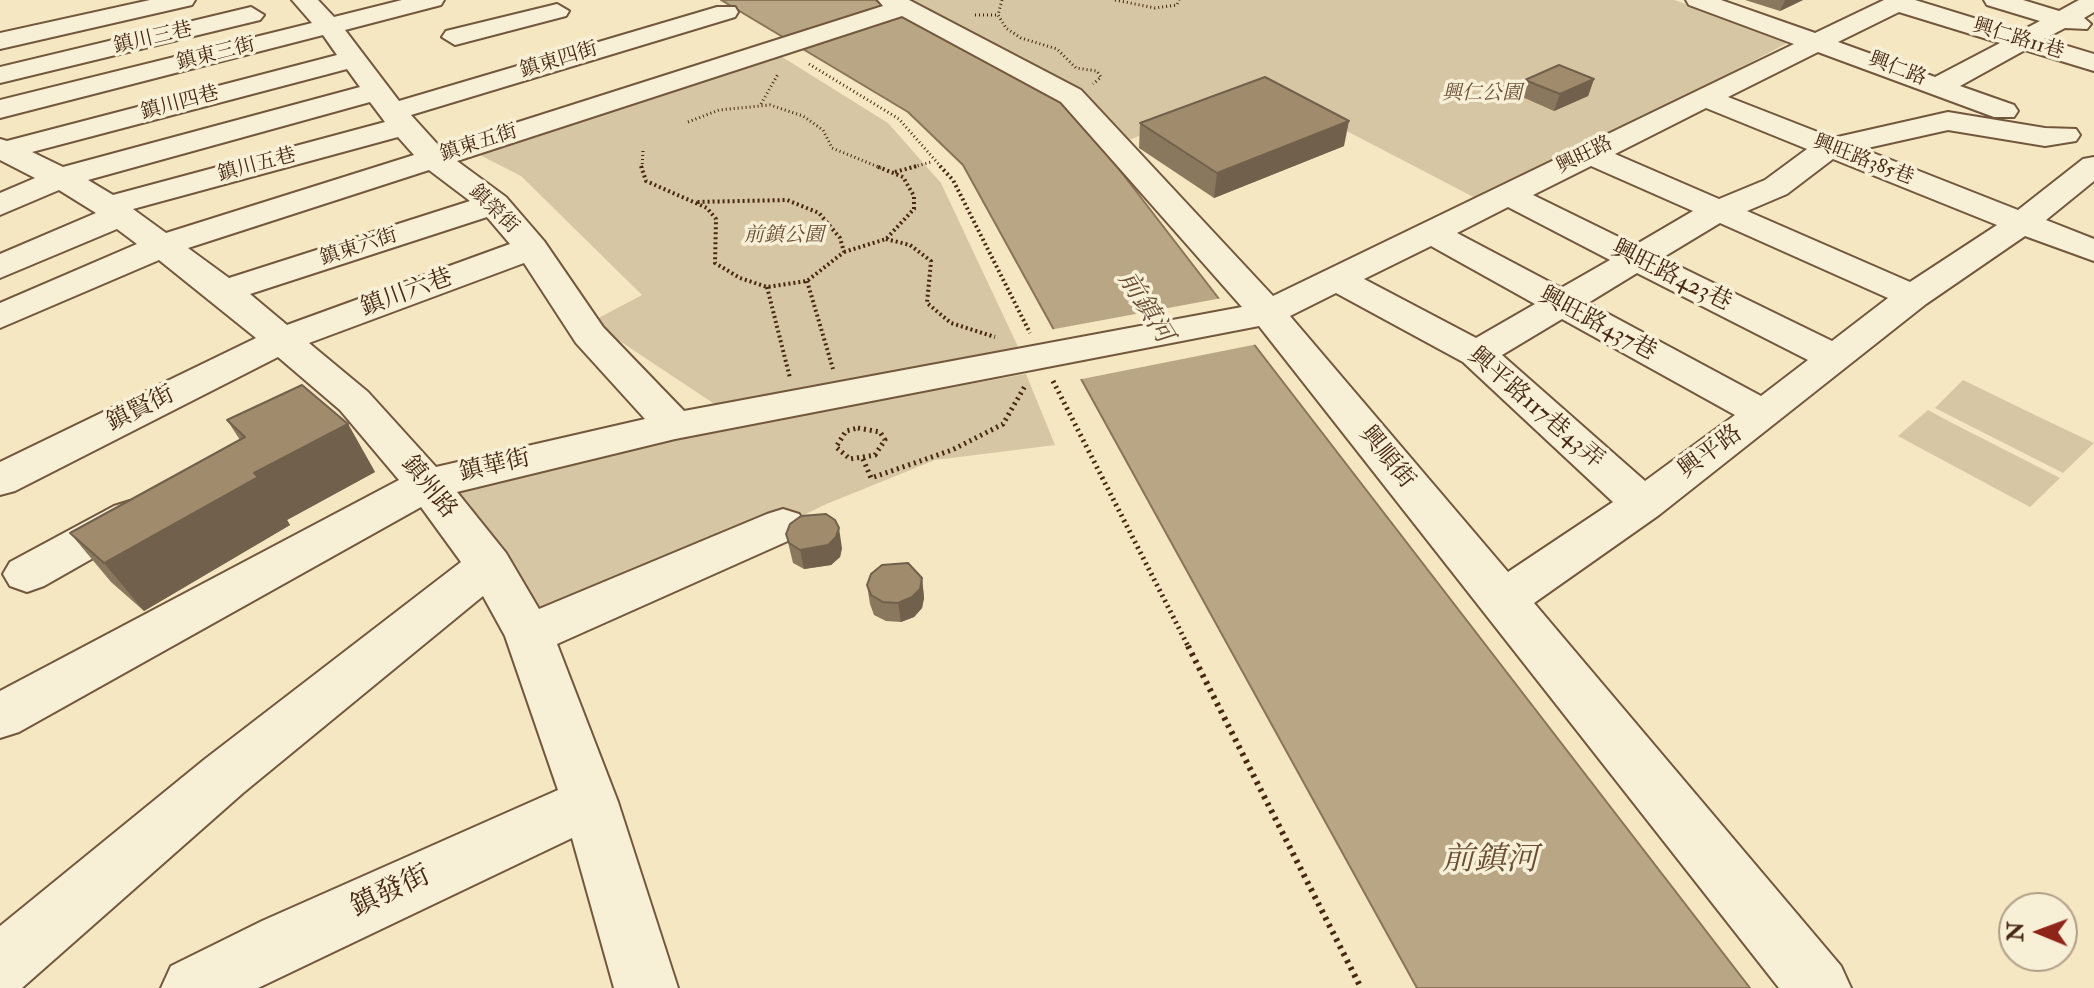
<!DOCTYPE html>
<html>
<head>
<meta charset="utf-8">
<style>
  body { margin:0 }
  #map { position:relative; width:2094px; height:988px; overflow:hidden; background:#f4e7c1; font-family:"IM FELL Double Pica",serif }
  canvas { display:block }
  .north { position:absolute; left:1998px; top:892px; width:80px; height:80px; box-sizing:border-box; background:#f8efd7; border:2px solid #b19f88; border-radius:50%; rotate:271deg; font-size:22px; font-weight:700; line-height:32px; text-align:center; color:#472711 }
  .north::after { content:''; display:block; margin:auto; width:28px; height:36px; background:#8f2418; clip-path:polygon(50% 0,100% 100%,50% 72%,0 100%) }
</style>
</head>
<body>
<div id="map">
<canvas width="2094" height="988"></canvas>
<div class="north">N</div>
</div>
<script>
const ctx = document.querySelector('canvas').getContext('2d');
ctx.lineJoin = 'round';
function paint(path, color) { ctx.fillStyle = color; ctx.fill(path, 'evenodd'); }
const poly = rows => new Path2D(rows.map(r => 'M' + r).join(''));
function strokePath(path, color, width, dash) { ctx.strokeStyle = color; ctx.lineWidth = width; ctx.lineCap = dash ? 'butt' : 'round'; ctx.setLineDash(dash || []); ctx.stroke(path); }
function label(font, color, halo, rows, align = 'center') {
  ctx.font = font + ' "IM FELL Double Pica","Noto Serif TC",serif'; ctx.lineWidth = 7; ctx.setLineDash([]); ctx.textBaseline = 'middle'; ctx.strokeStyle = halo; ctx.fillStyle = color; for (const [text, x, y, turn = 0] of rows) {
    ctx.save(); ctx.translate(x, y); ctx.rotate((+turn || 0) * Math.PI / 180); ctx.textAlign = isNaN(turn) ? turn : align; if (halo) ctx.strokeText(text, 0, 0); ctx.fillText(text, 0, 0); ctx.restore();
  }
}
paint(poly([
  [908,0,1674,0,1793,40,1485,203,1266,89,1126,141],
  [779,55,888,123,941,183,1020,351,716,405,591,322,642,295,521,176,474,152],
  [1026,374,1055,445,935,460,824,505,649,592,550,648,434,480],
  [1963,380,2037,416,2094,443,2063,473,1935,408],
  [1928,410,1952,423,2060,478,2030,507,1898,436]
]), '#d7c6a3');
const water = poly([
  [721,0,875,0,1065,99,1750,988,1417,988,963,165,908,112,721,0]
]);
paint(water, '#b9a685');
strokePath(water, '#8b7357', 2);
paint(poly([
  [1222,298,1258,344,1077,380,1049,330]
]), '#f4e7c1');
const minor = poly([
  [150,0,195,0,192,5,0,49,0,33,150,0],
  [292,0,318,0,334,17,402,0,444,0,441,5,345,30,399,101,717,7,735,7,738,12,735,17,411,115,440,147,883,6,878,0,909,0,1081,90,1273,296,1794,44,1689,5,1686,0,1721,0,1815,33,1884,0,1915,0,2019,32,2040,21,1987,5,1984,0,2023,0,2059,11,2079,0,2094,0,2094,12,2084,18,2091,24,2087,29,2065,28,2044,39,2094,54,2094,71,2025,50,1960,86,2014,105,2018,111,2014,117,1994,117,1818,52,1728,97,1833,138,1948,112,2045,128,2076,129,2080,135,2076,141,2045,146,1948,130,1863,149,2018,210,2083,159,2094,157,2094,181,2046,220,2094,239,2094,261,2025,236,1926,304,1659,515,1534,603,1841,966,1851,988,1779,988,1259,326,675,439,457,492,506,553,539,609,767,514,783,509,799,514,806,525,799,536,557,644,618,802,678,988,614,988,572,838,258,988,161,988,171,966,262,921,558,790,505,636,483,596,243,793,22,988,0,988,0,926,205,759,461,562,421,507,19,732,0,738,0,691,399,480,340,410,278,357,15,491,0,495,0,462,256,338,159,260,0,328,0,303,137,244,117,229,0,278,0,254,96,213,59,190,0,215,0,193,35,178,0,160,0,139,7,141,337,55,323,35,0,118,0,100,312,23,292,0],
  [1899,12,2000,43,1935,77,1838,42,1899,12],
  [902,16,1061,102,1242,307,684,411,603,327,544,241,506,197,457,161,902,16],
  [347,69,360,87,63,167,32,152,347,69],
  [370,102,385,122,113,195,88,180,370,102],
  [1706,108,1807,149,1765,180,1719,199,1615,154,1706,108],
  [398,137,414,155,166,233,133,209,398,137],
  [1833,159,1997,225,1910,282,1747,211,1787,194,1833,159],
  [1591,166,1693,211,1635,245,1533,195,1591,166],
  [429,170,470,201,229,278,188,248,429,170],
  [1508,207,1610,260,1561,288,1457,233,1508,207],
  [487,217,510,244,287,325,250,294,487,217],
  [1720,223,1888,298,1832,341,1662,258,1720,223],
  [1431,246,1535,304,1476,338,1364,279,1431,246],
  [524,263,576,343,645,419,436,467,368,392,309,343,524,263],
  [1637,273,1808,360,1761,396,1588,303,1637,273],
  [1336,293,1463,362,1613,502,1508,572,1290,316,1336,293],
  [1562,319,1735,415,1645,481,1502,355,1562,319],
  [557,4,569,11,566,16,455,45,442,37,446,31,557,4],
  [251,7,264,15,260,20,0,83,0,67,251,7],
  [130,501,146,506,152,517,146,528,44,586,27,592,10,586,3,574,10,562,114,506,130,501]
]);
strokePath(minor, '#72573d', 4);
strokePath(poly([
  [1002,0,998,15,1006,28,1021,38,1057,49,1076,68,1097,71,1101,77,1093,84],
  [1115,0,1155,8,1177,5,1179,0],
  [975,15,998,15],
  [809,64,899,119,942,168],
  [761,104,778,74],
  [688,122,719,110,770,105,803,116,823,130,832,148,881,168],
  [642,168,643,151],
  [910,168,931,162]
]), '#472711', 3, [1, 3]);
strokePath(poly([
  [641,166,646,181,707,208,716,219,715,263,740,278,767,287,807,281,844,252,840,238,819,213,787,200,695,202],
  [940,166,953,180,1030,333],
  [895,172,917,166],
  [886,239,910,245,931,261,927,303,951,323,995,337],
  [844,252,886,239,914,209,914,196,903,177,876,166],
  [807,281,833,369],
  [767,287,790,378]
]), '#472711', 4, [2, 3]);
strokePath(poly([
  [1053,381,1189,648],
  [858,428,880,432,885,440,875,455,850,459,836,447,846,431,858,428],
  [863,459,871,478,952,450,1003,424,1025,386]
]), '#472711', 5, [2, 4]);
strokePath(poly([
  [1188,646,1361,988]
]), '#472711', 6, [3, 5]);
paint(minor, '#f8efd7');
paint(poly([
  [1745,0,1803,0,1780,11],
  [1594,79,1588,96,1554,111,1520,96,1525,80],
  [1140,123,1344,146,1214,198,1139,148],
  [227,420,348,424,375,472,287,520,290,525,144,611,111,582,70,533,240,440],
  [786,534,842,548,840,557,831,565,804,569,793,563],
  [922,578,924,598,922,608,914,617,901,622,886,621,874,615,870,604,867,585]
]), '#8a785e');
paint(poly([
  [1785,0,1803,0,1780,11],
  [1594,79,1588,96,1554,111,1560,94],
  [1349,121,1344,146,1214,198,1217,173],
  [348,424,375,472,287,520,290,525,144,611,104,563,254,473],
  [839,528,842,548,840,557,831,565,804,569,800,550],
  [922,578,924,598,922,608,914,617,901,622,898,603]
]), '#71614c');
const building = poly([
  [1559,65,1594,79,1560,94,1525,80,1559,65],
  [1265,77,1349,121,1217,173,1140,123,1265,77],
  [302,385,348,424,254,473,258,477,104,563,70,533,245,437,227,420,302,385],
  [826,514,835,520,839,528,836,537,828,545,800,550,789,543,786,534,790,524,801,516,826,514],
  [908,563,922,578,920,589,912,597,898,603,883,602,871,595,867,585,871,574,882,565,908,563]
]);
paint(building, '#a18b6d');
strokePath(building, '#71614c', 2);
label('20px', '#472711', '#f8efd7', [
  ["鎮川三巷",153,39,-13],
  ["興仁路11巷",2018,40,17],
  ["鎮東三街",216,55,-14],
  ["鎮東四街",559,61,-17],
  ["興仁路",1897,70,21],
  ["鎮川四巷",180,104,-15],
  ["鎮東五街",479,144,-18],
  ["興旺路",1585,156,-26],
  ["興旺路385巷",1863,161,21],
  ["鎮川五巷",257,166,-15],
  ["鎮榮街",493,210,44],
  ["鎮東六街",359,248,-18]
]);
label('italic 20px', '#6b4f36', '#f8efd7', [
  ["興仁公園",1482,95],
  ["前鎮公園",784,237]
]);
label('24px', '#472711', '#f8efd7', [
  ["興旺路423巷",1671,277,26],
  ["鎮川六巷",407,294,-20],
  ["興旺路437巷",1597,325,28],
  ["興平路117巷43弄",1535,409,41],
  ["鎮賢街",141,410,-26],
  ["興平路",1711,453,-36],
  ["興順街",1386,458,51],
  ["鎮華街",495,467,-13],
  ["鎮州路",428,488,51]
]);
label('italic 26px', '#694d34', '#f8efd7', [
  ["前鎮河",1144,308,58]
]);
label('28px', '#472711', '#f8efd7', [
  ["鎮發街",391,893,-25]
]);
label('italic 32px', '#694d34', '#f8efd7', [
  ["前鎮河",1490,862]
]);
</script>
</body>
</html>
